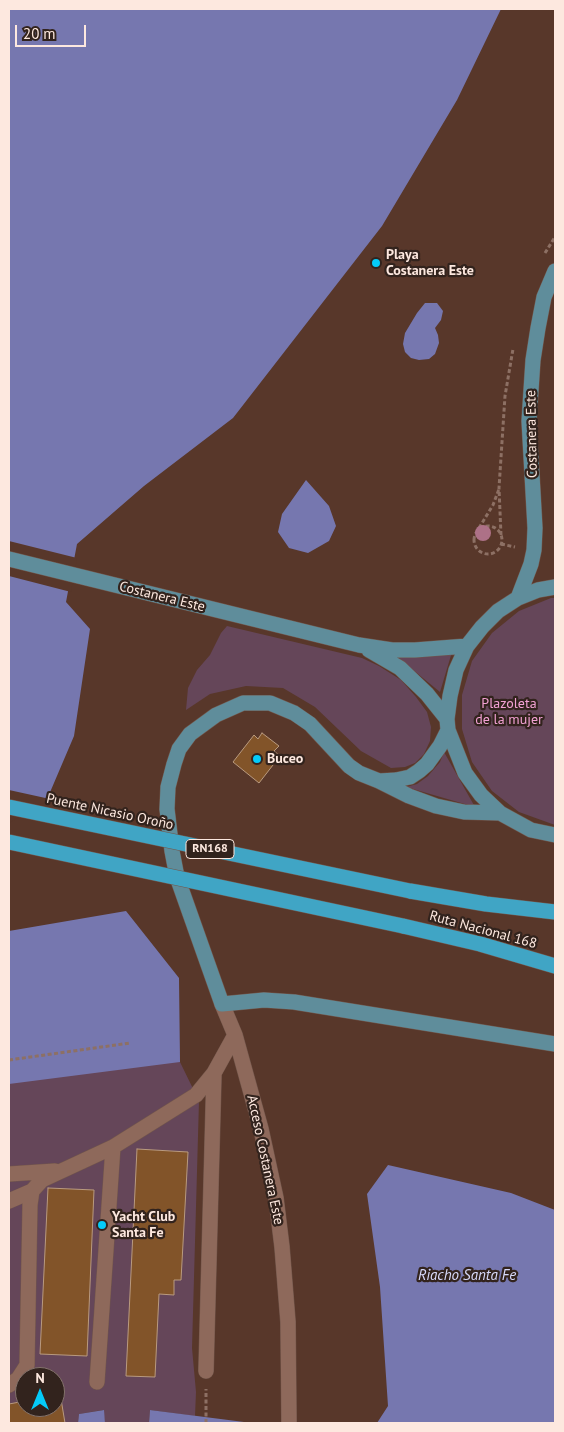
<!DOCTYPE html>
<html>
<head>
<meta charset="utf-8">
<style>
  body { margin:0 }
  #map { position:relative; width:564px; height:1432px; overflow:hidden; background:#58372a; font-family:"PT Sans",sans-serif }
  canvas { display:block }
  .frame { position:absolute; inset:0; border:10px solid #fde8df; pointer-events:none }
  .north { position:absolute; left:15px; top:1367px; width:50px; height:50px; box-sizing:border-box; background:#32231d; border:1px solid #83726b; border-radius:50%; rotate:0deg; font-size:14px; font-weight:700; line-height:20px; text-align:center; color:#fde8df }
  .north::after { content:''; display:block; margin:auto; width:18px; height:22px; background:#04cbf9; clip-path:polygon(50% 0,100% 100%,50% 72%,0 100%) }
  .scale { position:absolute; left:15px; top:25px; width:71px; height:22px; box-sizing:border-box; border:2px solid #fde8df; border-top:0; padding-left:6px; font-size:15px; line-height:18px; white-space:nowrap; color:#fde8df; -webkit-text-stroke:4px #32231d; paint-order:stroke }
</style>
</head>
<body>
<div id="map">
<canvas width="564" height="1432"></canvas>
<div class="frame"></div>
<div class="north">N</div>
<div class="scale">20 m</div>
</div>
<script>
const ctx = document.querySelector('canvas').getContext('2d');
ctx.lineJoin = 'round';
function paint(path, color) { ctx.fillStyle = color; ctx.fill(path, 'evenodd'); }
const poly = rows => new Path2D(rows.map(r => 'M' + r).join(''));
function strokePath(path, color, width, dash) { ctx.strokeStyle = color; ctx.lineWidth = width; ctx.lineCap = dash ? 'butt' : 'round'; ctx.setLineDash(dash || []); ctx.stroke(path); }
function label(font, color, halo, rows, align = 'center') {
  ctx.font = font + ' "PT Sans",sans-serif'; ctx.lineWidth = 4.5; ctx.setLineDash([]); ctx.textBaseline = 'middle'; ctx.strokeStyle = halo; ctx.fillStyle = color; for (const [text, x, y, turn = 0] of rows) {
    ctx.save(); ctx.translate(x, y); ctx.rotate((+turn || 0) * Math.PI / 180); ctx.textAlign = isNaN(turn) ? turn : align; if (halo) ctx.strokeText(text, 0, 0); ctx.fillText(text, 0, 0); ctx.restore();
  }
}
paint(poly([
  [551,598,555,598,555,825,519,812,492,791,472,762,462,729,462,695,472,661,492,633,519,611],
  [227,626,362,658,379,666,401,680,416,697,427,712,431,727,430,741,424,754,415,763,405,767,391,768,361,751,315,707,283,688,246,686,210,694,186,710,188,688,197,670,210,655,221,633],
  [452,652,440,692,396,656,413,657,435,656],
  [444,752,475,807,406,787,417,784,428,776,440,762],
  [177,989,180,1062,199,1101,192,1348,196,1392,195,1416,150,1410,149,1423,105,1423,103,1410,79,1414,78,1423,9,1423,9,1007],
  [25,1377,55,1377,55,1407,25,1407]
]), '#654659');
paint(poly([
  [9,9,501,9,457,100,382,226,233,418,144,486,77,544,66,602,90,629,74,736,48,797,9,820],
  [425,303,437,303,443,311,441,320,435,328,438,335,439,343,435,354,429,359,419,360,411,358,405,352,403,344,405,333,417,313],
  [306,480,329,506,336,526,329,541,308,553,289,548,278,532,282,514],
  [126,911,179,978,180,1062,9,1084,9,931],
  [388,1165,511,1193,555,1210,555,1423,377,1423,388,1406,380,1287,367,1194],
  [104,1410,105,1423,78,1423,79,1414],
  [150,1410,244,1422,248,1423,149,1423]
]), '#7677af');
paint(poly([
  [9,541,77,558,71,592,9,576],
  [9,790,50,799,9,823]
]), '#58372a');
const building = poly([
  [262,733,279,746,274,751,280,756,259,783,233,762,254,735,258,739,262,733],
  [137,1149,188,1152,181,1280,174,1280,174,1295,159,1294,155,1377,126,1376,137,1149],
  [48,1188,94,1190,87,1356,40,1354,48,1188],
  [57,1375,65,1423,9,1423,9,1404,25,1401,25,1407,55,1407,55,1377,47,1377,57,1375]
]);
paint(building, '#825429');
strokePath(building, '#b99a7f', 1);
const minor = poly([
  [222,1004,235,1035,261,1129,276,1198,282,1247,288,1322,289,1423],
  [9,1174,55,1171],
  [9,1201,32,1191],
  [206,1371,214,1073],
  [97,1382,113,1147],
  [9,1385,18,1379,27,1365,30,1205,32,1191,42,1180,113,1147,196,1095,214,1073,235,1035]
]);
const major = poly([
  [9,559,359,645,392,650,415,650,467,646],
  [555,587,538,590,518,598,498,611,482,627,467,646,456,670,450,696,447,719,448,730,465,773,481,795,500,813,531,830,555,835],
  [518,598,531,564,534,550,535,528,529,421,533,360,538,328,544,297,555,271],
  [369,650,400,668,427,694,447,719],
  [379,781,396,780,410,777,419,771,427,764,440,746,448,730],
  [500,813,464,812,436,806,409,796,379,781,359,773,349,766,310,724,294,713,270,703,243,703,216,715,190,734,179,749,174,764,168,787,167,809,172,851,177,877,222,1004,264,1000,294,1002,555,1044]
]);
const highway = poly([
  [410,891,486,904,555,912],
  [403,926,480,944,555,966]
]);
strokePath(minor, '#72564b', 16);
strokePath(major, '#72564b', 16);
strokePath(highway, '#72564b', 16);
strokePath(poly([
  [545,253,555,237],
  '474 540a14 14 0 1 1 28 0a14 14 0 1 1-28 0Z',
  [479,528,493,505,499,489],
  [501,535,499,488,505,396,513,349],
  [501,544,515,547],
  [9,1060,130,1043],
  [206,1423,206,1389]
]), '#8d7064', 3, [4, 2.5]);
strokePath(minor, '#8e695b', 15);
strokePath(major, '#5f8d9b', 15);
strokePath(highway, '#40a5c5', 15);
const highwayBridge = poly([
  [9,807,410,891],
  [9,842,403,926]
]);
strokePath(highwayBridge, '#72564b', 16, []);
strokePath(highwayBridge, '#40a5c5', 15);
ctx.fillStyle = '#ad7187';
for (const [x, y] of [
  [483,533]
]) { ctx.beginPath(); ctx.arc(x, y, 8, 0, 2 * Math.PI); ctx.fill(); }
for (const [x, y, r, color] of [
  [376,263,5,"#04cbf9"],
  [257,759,5,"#04cbf9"],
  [102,1225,5,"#04cbf9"]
]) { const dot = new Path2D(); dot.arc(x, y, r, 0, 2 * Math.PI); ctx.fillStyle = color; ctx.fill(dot); strokePath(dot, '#32231d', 2); }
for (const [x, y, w] of [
  [210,849,48]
]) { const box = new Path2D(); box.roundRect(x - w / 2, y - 9.5, w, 19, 4); ctx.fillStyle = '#32231d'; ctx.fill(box); strokePath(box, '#fde8df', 1); }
label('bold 12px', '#fde8df', null, [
  ["RN168",210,849]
]);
label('bold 14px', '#fde8df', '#32231d', [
  ["Playa",386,255],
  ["Costanera Este",386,271],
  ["Buceo",267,759],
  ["Yacht Club",112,1217],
  ["Santa Fe",112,1233]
], 'left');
label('14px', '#fde8df', '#32231d', [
  ["Costanera Este",532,434,-91],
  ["Costanera Este",162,597,14],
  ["Puente Nicasio Oroño",110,812,12],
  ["Ruta Nacional 168",483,930,15],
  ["Acceso Costanera Este",265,1160,78]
]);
label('14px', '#f2a1d3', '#32231d', [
  ["Plazoleta",509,704],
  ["de la mujer",509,720]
]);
label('italic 15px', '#d7d9fa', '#32231d', [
  ["Riacho Santa Fe",467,1276]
]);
</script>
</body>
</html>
